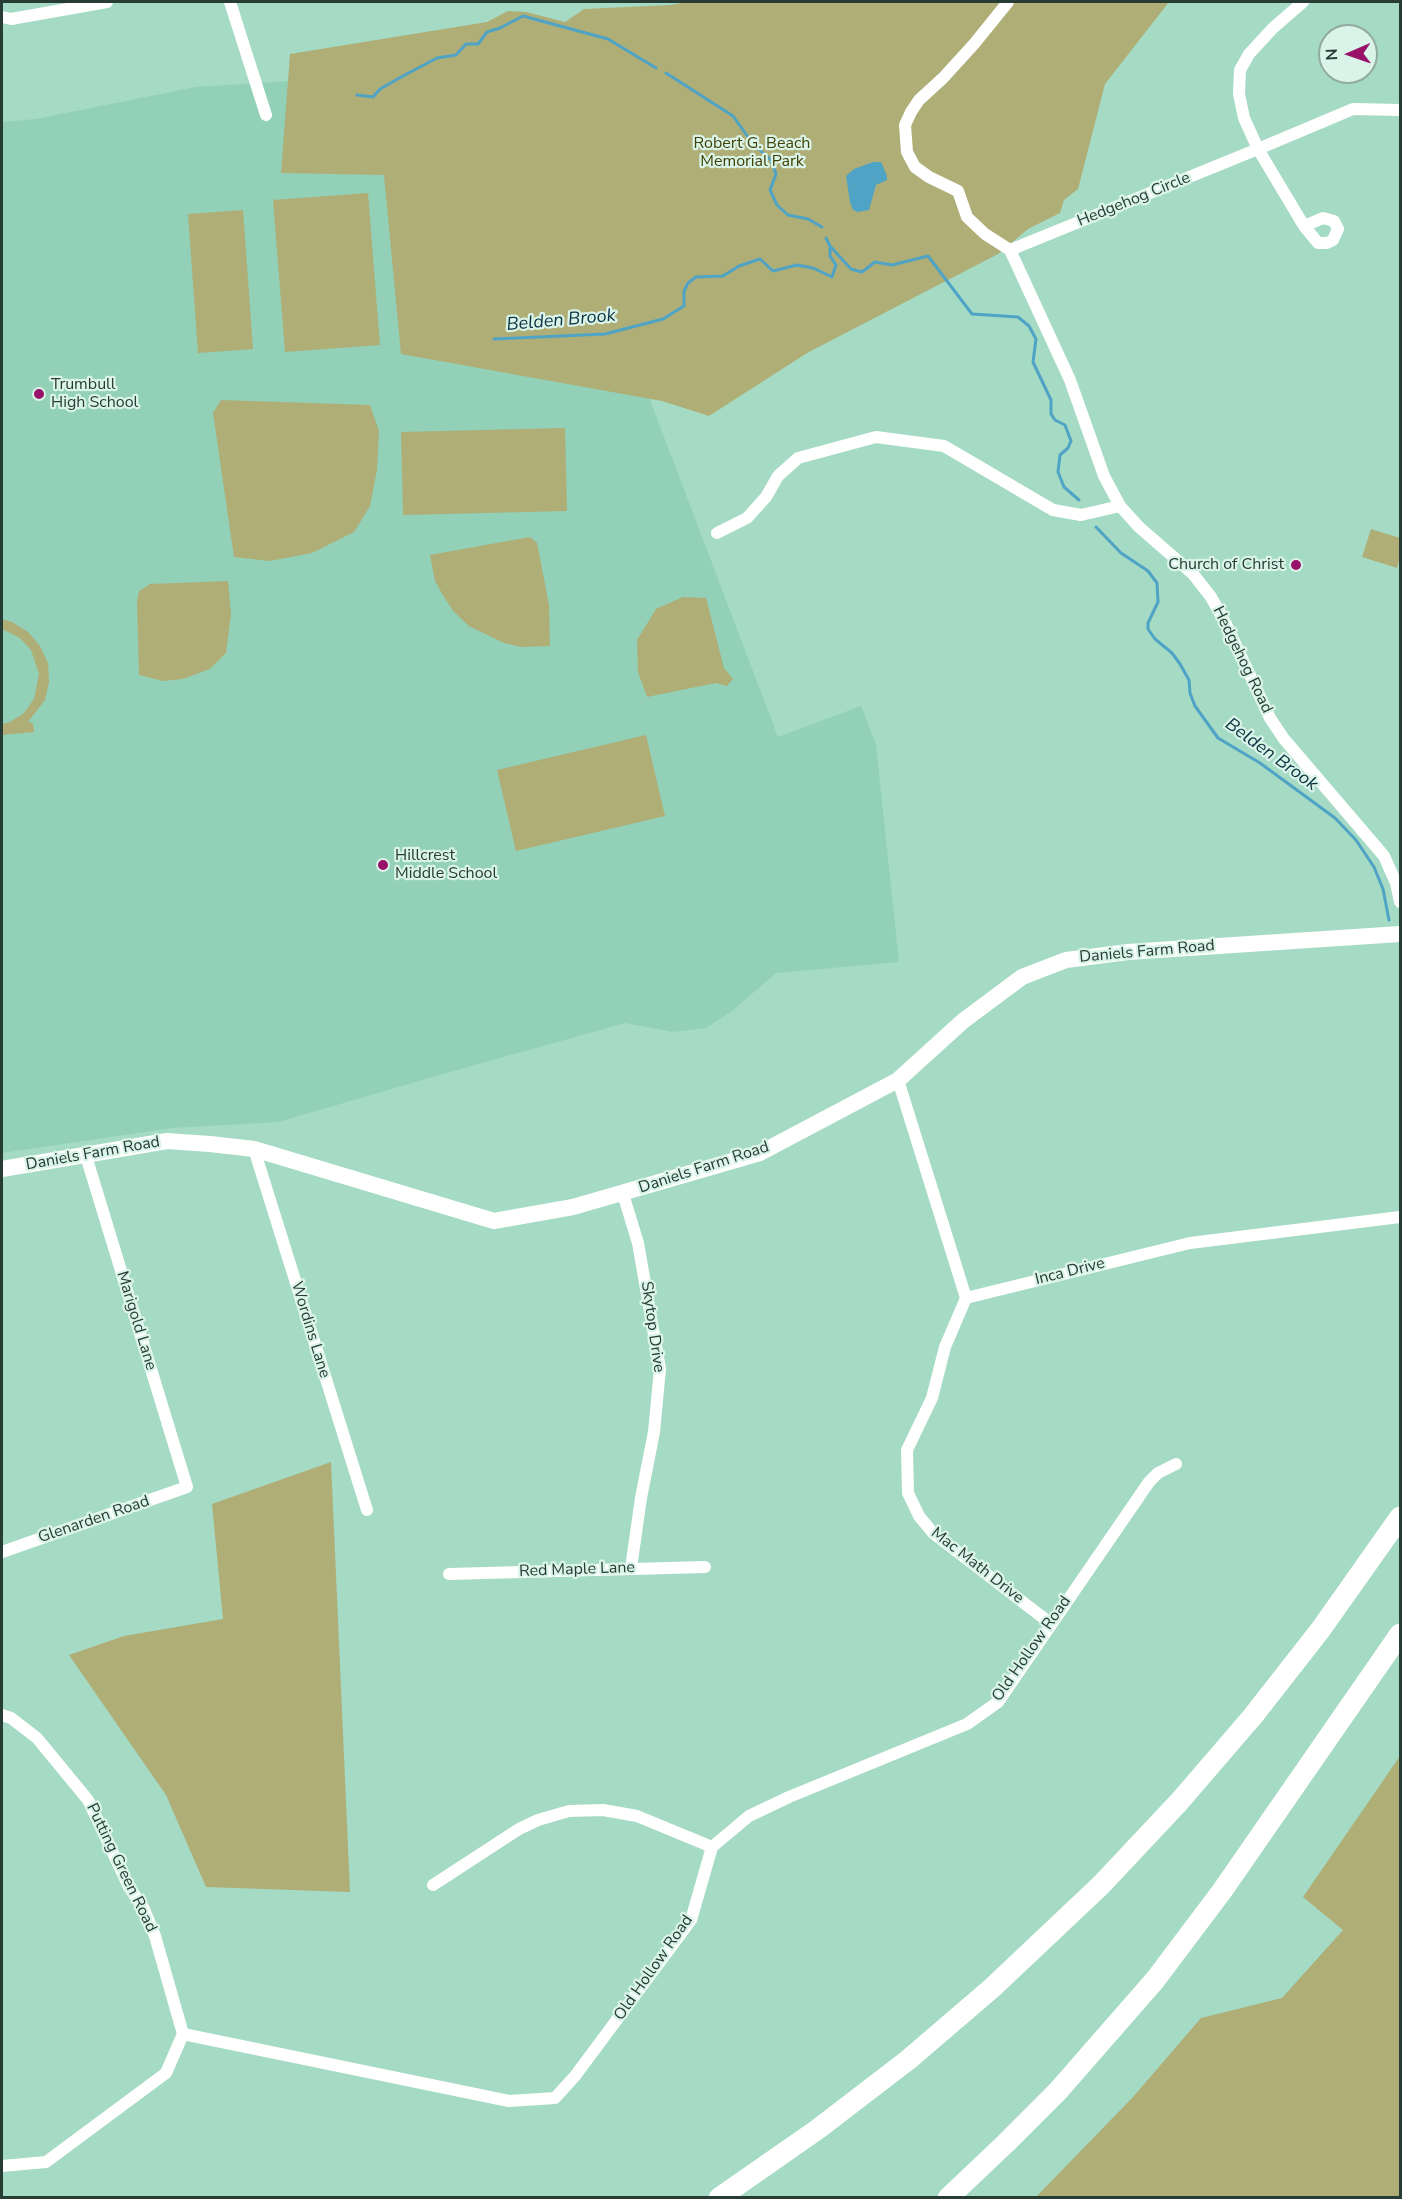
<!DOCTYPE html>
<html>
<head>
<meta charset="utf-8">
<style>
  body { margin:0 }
  #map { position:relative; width:1402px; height:2199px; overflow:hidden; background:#a5dac4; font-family:"Nunito Sans",sans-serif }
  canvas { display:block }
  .frame { position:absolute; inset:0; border:3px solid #273c34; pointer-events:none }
  .north { position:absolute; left:1318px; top:24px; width:60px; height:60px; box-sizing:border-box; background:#daf4e9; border:2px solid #92aaa1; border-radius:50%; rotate:268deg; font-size:16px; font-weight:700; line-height:24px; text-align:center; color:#273c34 }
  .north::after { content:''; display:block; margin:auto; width:21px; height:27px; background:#971268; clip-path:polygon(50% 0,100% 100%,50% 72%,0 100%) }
</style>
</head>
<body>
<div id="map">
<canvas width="1402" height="2199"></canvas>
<div class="frame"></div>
<div class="north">N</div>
</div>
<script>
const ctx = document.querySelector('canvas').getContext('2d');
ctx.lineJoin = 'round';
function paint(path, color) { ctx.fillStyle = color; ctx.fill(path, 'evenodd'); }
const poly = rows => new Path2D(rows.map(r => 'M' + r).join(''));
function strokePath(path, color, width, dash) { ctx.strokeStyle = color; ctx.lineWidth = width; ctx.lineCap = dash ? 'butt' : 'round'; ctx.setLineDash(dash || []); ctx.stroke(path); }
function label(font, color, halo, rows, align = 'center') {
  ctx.font = font + ' "Nunito Sans",sans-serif'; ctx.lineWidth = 4.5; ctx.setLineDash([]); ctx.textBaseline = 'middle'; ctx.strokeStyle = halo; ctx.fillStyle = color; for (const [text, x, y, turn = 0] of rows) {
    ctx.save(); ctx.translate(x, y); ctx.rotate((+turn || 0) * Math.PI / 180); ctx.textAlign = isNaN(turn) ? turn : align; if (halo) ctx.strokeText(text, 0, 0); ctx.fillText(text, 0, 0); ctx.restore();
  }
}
paint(poly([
  [322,79,623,329,778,737,861,706,876,745,899,962,776,973,732,1011,706,1028,673,1032,625,1023,450,1072,278,1122,172,1128,2,1153,2,122,36,119,196,87]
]), '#92d0b7');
paint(poly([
  [688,2,1169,2,1105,84,1078,189,1064,200,1060,213,1028,229,998,254,807,353,709,416,662,401,401,354,384,175,281,173,290,54,487,22,508,11,526,12,565,22,584,9,670,5],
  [368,193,380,345,285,352,273,200],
  [243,210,253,349,198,353,188,214],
  [221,400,370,405,379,431,377,470,370,506,354,532,312,553,270,561,234,557,213,413],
  [565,428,567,511,403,515,401,432],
  [1371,529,1400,538,1400,557,1397,568,1362,557],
  [530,537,537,543,549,605,550,646,521,647,504,643,469,626,454,612,444,597,435,581,430,555],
  [228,581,231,614,226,653,210,669,183,679,163,681,139,675,137,602,139,591,150,584],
  [683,597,706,598,724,668,733,679,727,686,716,683,647,697,638,672,637,640,656,609],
  [2,619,12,622,28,632,40,646,48,663,49,682,45,700,28,722,33,723,34,732,2,735,2,724,10,722,24,713,34,699,39,674,31,650,20,638,2,629],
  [646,735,665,816,516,851,497,770],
  [331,1462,350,1892,206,1887,166,1795,69,1655,124,1636,223,1619,212,1504],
  [1400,1756,1400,2197,1036,2197,1133,2097,1201,2018,1282,1998,1343,1930,1303,1897]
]), '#afae77');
paint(poly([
  [873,162,881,162,887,176,887,180,876,185,869,210,858,212,853,210,850,202,846,176,854,169]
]), '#4fa3c5');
strokePath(poly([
  [666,73,733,116,753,144,771,160,776,174,770,190,777,205,788,215,808,219,822,227],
  [357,95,373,97,380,89,403,76,437,58,456,55,466,44,478,44,487,32,500,28,523,16,608,39,656,68],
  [826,238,830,246],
  [494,339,605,334,663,319,684,306,684,291,688,283,696,277,723,276,739,266,760,259,773,271,797,265,813,268,832,277,836,265,830,256,830,246,851,269,862,272,875,262,892,265,928,256,972,314,1018,317,1029,326,1036,339,1033,362,1051,400,1051,414,1055,420,1065,425,1071,441,1068,448,1060,455,1058,472,1064,487,1079,500],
  [1096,527,1121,553,1148,571,1157,583,1158,602,1148,623,1148,629,1155,639,1172,653,1180,664,1189,680,1190,693,1195,706,1218,738,1260,763,1335,818,1356,840,1374,867,1383,889,1389,920]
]), '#4fa3c5', 3);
strokePath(poly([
  [230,2,266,115],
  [1008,2,974,44,943,78,919,100,911,112,905,125,907,152,915,167,929,177,958,191,967,217,985,234,1010,250,1070,380,1104,476,1120,506,1139,527,1193,574,1211,597,1226,624,1270,718,1284,739,1384,856,1396,883,1400,902],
  [1303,2,1273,28,1249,54,1240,70,1239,94,1244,118,1258,149,1353,109,1400,110],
  [2,17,11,19,107,2],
  [1010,250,1258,149,1304,226,1318,243,1327,243,1333,240,1338,229,1334,221,1323,218,1304,226],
  [717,533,747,518,766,497,778,476,798,458,876,437,944,446,1053,510,1081,515,1120,506],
  [898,1080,966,1298],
  [254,1149,367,1510],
  [623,1194,638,1243,660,1369,654,1432,641,1498,631,1568],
  [966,1298,1190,1243,1400,1217],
  [966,1298,945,1347,932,1398,907,1450,908,1493,919,1516,933,1533,1050,1623],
  [2,1552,187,1487,86,1156],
  [449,1574,705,1567],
  [2,1715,11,1718,37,1738,88,1800,129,1887,144,1909,155,1936,183,2034,166,2073,46,2162,2,2166],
  [433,1885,519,1829,538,1820,569,1811,603,1810,637,1816,712,1847],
  [183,2034,509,2101,555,2098,575,2076,691,1920,712,1847,749,1816,789,1797,967,1724,998,1702,1149,1482,1158,1473,1176,1464]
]), '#fff', 12);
strokePath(poly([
  [2,1169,167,1141,210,1144,254,1149,494,1221,573,1207,760,1153,898,1080,963,1021,1022,977,1066,960,1128,952,1400,934]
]), '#fff', 16);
strokePath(poly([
  [719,2198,818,2129,908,2060,992,1988,1101,1885,1179,1802,1253,1716,1321,1629,1400,1517],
  [948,2198,1006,2143,1058,2091,1155,1980,1222,1891,1400,1634]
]), '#fff', 21);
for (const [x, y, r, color] of [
  [39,394,6,"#971268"],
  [1296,565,6,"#971268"],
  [383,865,6,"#971268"]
]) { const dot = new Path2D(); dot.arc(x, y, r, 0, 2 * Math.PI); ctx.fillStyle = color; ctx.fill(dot); strokePath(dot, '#daf4e9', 2); }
label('16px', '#424105', '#daf4e9', [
  ["Robert G. Beach",752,144],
  ["Memorial Park",752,162]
]);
label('16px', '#273c34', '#daf4e9', [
  ["Hedgehog Circle",1134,200,-22],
  ["Hedgehog Road",1242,660,64],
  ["Daniels Farm Road",1147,952,-5],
  ["Daniels Farm Road",93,1154,-10],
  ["Daniels Farm Road",704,1168,-18],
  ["Inca Drive",1070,1272,-14],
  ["Marigold Lane",136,1321,73],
  ["Skytop Drive",652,1327,82],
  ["Wordins Lane",310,1330,73],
  ["Glenarden Road",94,1520,-19],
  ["Mac Math Drive",977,1566,38],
  ["Red Maple Lane",577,1570,-2],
  ["Old Hollow Road",1032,1649,-55],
  ["Putting Green Road",121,1868,64],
  ["Old Hollow Road",654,1968,-55]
]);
label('16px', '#273c34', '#daf4e9', [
  ["Trumbull",51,385],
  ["High School",51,403],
  ["Church of Christ",1284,565,"right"],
  ["Hillcrest",395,856],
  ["Middle School",395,874]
], 'left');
label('italic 18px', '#0b3241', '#daf4e9', [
  ["Belden Brook",561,321,-5],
  ["Belden Brook",1271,755,36]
]);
</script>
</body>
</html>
